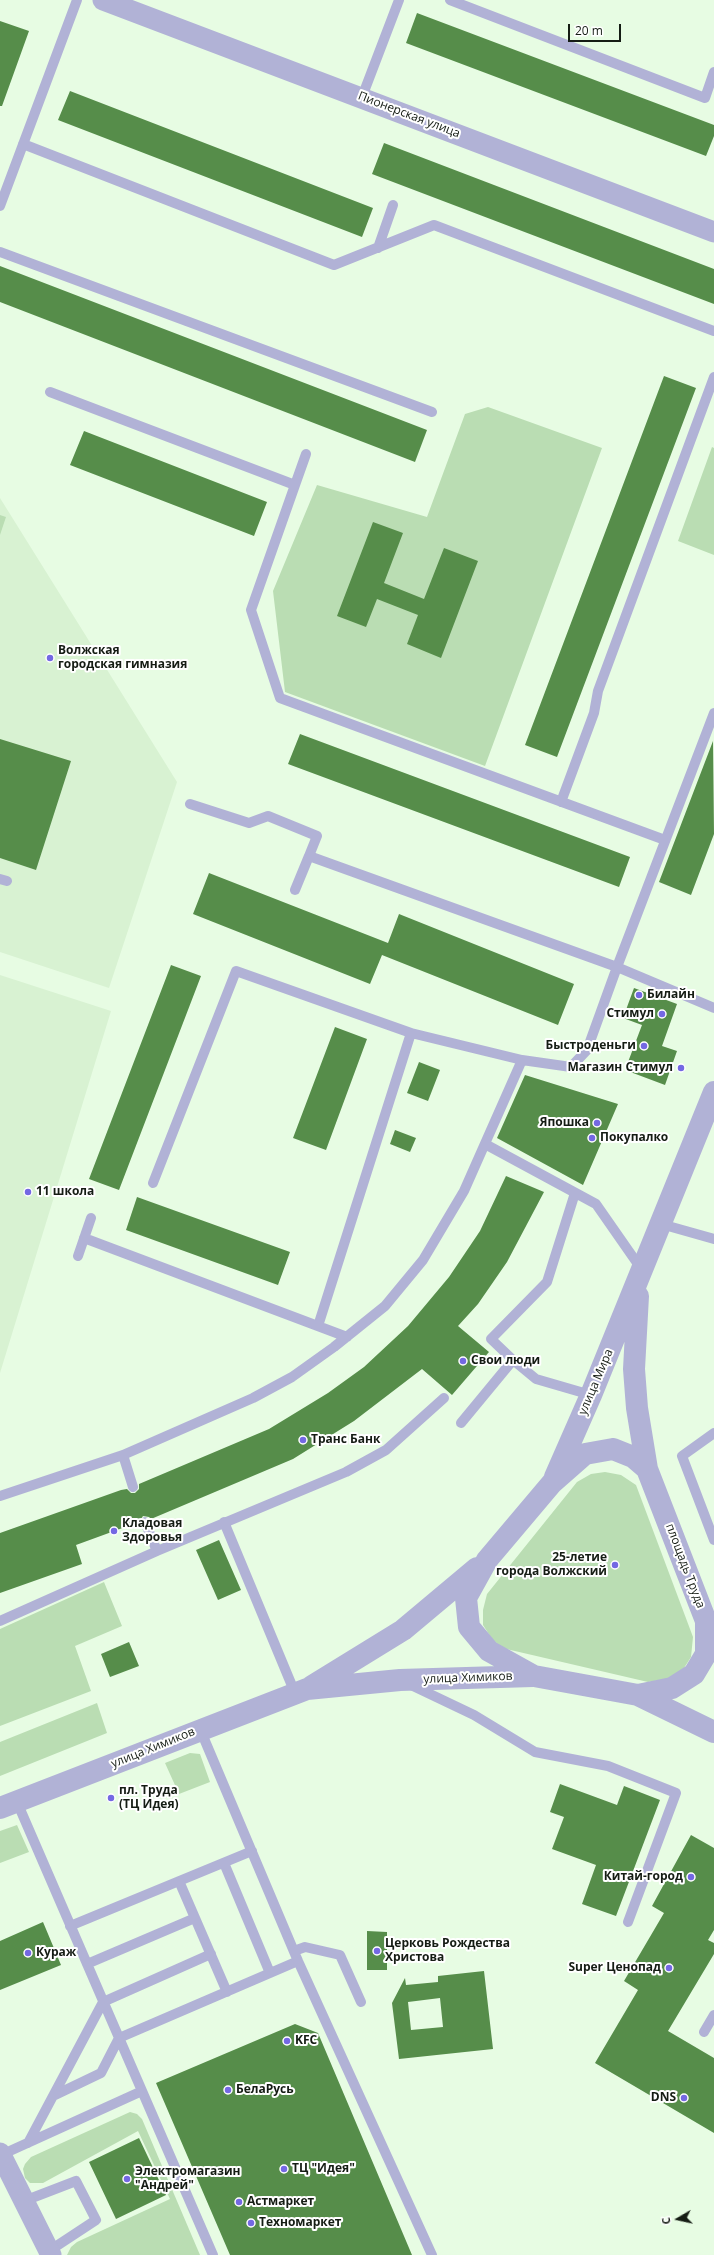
<!DOCTYPE html>
<html>
<head>
<meta charset="utf-8">
<style>
  body { margin:0 }
  #map { position:relative; width:714px; height:2255px; overflow:hidden; background:#e7fce3; font-family:"Open Sans",sans-serif }
  canvas { display:block }
  .north { position:absolute; left:658px; top:2199px; width:40px; height:40px; -webkit-text-stroke:3px #fff; paint-order:stroke; rotate:261deg; font-size:11px; font-weight:700; line-height:16px; text-align:center; color:#151c14 }
  .north::after { content:''; display:block; margin:auto; width:14px; height:18px; background:#151c14; clip-path:polygon(50% 0,100% 100%,50% 72%,0 100%) }
  .scale { position:absolute; left:568px; top:24px; width:53px; height:18px; box-sizing:border-box; border:2px solid #151c14; border-top:0; padding-left:5px; font-size:12px; line-height:14px; white-space:nowrap; color:#151c14; -webkit-text-stroke:3px #fff; paint-order:stroke }
</style>
</head>
<body>
<div id="map">
<canvas width="714" height="2255"></canvas>
<div class="north">С</div>
<div class="scale">20 m</div>
</div>
<script>
const ctx = document.querySelector('canvas').getContext('2d');
ctx.lineJoin = 'round';
function paint(path, color) { ctx.fillStyle = color; ctx.fill(path, 'evenodd'); }
const poly = rows => new Path2D(rows.map(r => 'M' + r).join(''));
function strokePath(path, color, width, dash) { ctx.strokeStyle = color; ctx.lineWidth = width; ctx.lineCap = dash ? 'butt' : 'round'; ctx.setLineDash(dash || []); ctx.stroke(path); }
function label(font, color, halo, rows, align = 'center') {
  ctx.font = font + ' "Open Sans",sans-serif'; ctx.lineWidth = 4; ctx.setLineDash([]); ctx.textBaseline = 'middle'; ctx.strokeStyle = halo; ctx.fillStyle = color; for (const [text, x, y, turn = 0] of rows) {
    ctx.save(); ctx.translate(x, y); ctx.rotate((+turn || 0) * Math.PI / 180); ctx.textAlign = isNaN(turn) ? turn : align; if (halo) ctx.strokeText(text, 0, 0); ctx.fillText(text, 0, 0); ctx.restore();
  }
}
paint(poly([
  [0,498,177,782,109,988,0,952],
  [0,975,111,1011,0,1373]
]), '#d8f2d2');
paint(poly([
  [488,407,602,448,485,766,285,692,273,591,317,485,427,517,465,414],
  [712,447,714,448,714,555,678,541],
  [0,515,6,517,0,535],
  [605,1472,621,1475,636,1485,693,1637,691,1657,684,1668,668,1679,648,1682,502,1648,492,1639,483,1625,483,1610,487,1594,577,1482,591,1474],
  [104,1582,122,1626,75,1646,91,1691,0,1726,0,1629],
  [97,1703,107,1733,0,1776,0,1742],
  [190,1753,200,1754,210,1782,179,1794,165,1763],
  [17,1825,29,1852,0,1863,0,1831],
  [130,2112,137,2114,142,2119,200,2255,67,2255,71,2247,77,2242,170,2199,138,2131,43,2183,30,2183,25,2178,23,2169,25,2164,31,2157]
]), '#baddb3');
paint(poly([
  [417,13,714,125,714,136,706,156,406,43],
  [0,21,29,31,2,106,0,106],
  [70,91,373,208,362,237,58,120],
  [384,143,714,269,714,304,372,174],
  [0,266,427,430,415,462,0,302],
  [664,376,696,388,557,757,525,745],
  [84,431,267,502,254,536,70,465],
  [373,522,403,533,384,583,424,599,444,548,478,561,441,658,407,644,418,615,377,599,366,627,337,616],
  [300,734,630,857,619,887,288,764],
  [0,739,71,761,36,870,0,858],
  [713,741,714,834,691,895,659,882],
  [209,873,388,943,399,914,574,984,558,1025,382,955,370,984,193,914],
  [171,965,201,976,119,1190,89,1179],
  [634,988,677,1004,662,1046,677,1051,665,1085,625,1070,642,1025,623,1018],
  [335,1027,367,1039,326,1150,293,1138],
  [419,1062,440,1070,428,1101,407,1093],
  [525,1075,618,1104,583,1185,497,1138],
  [395,1130,416,1138,410,1152,390,1144],
  [506,1176,544,1192,507,1262,478,1304,458,1326,489,1352,452,1395,422,1369,354,1421,293,1459,151,1519,149,1517,143,1516,139,1522,76,1545,82,1564,0,1593,0,1533,121,1490,127,1489,131,1493,135,1493,139,1489,139,1484,269,1429,328,1393,364,1367,408,1326,449,1277,480,1231],
  [137,1197,290,1252,278,1285,126,1230],
  [219,1540,241,1590,218,1600,196,1550],
  [129,1642,139,1666,110,1677,101,1654],
  [560,1784,617,1805,624,1786,660,1800,616,1916,582,1904,596,1865,552,1849,564,1817,550,1812],
  [691,1835,714,1848,714,1930,708,1940,714,1943,714,1954,668,2031,714,2058,714,2133,595,2063,638,1990,624,1981,664,1913,652,1906],
  [43,1922,61,1965,0,1990,0,1941],
  [367,1931,387,1932,387,1970,367,1970],
  [484,1971,493,2049,399,2059,392,2003,405,1978,406,1985,438,1982,438,1976],
  [440,1998,443,2027,411,2030,408,2002],
  [295,2024,318,2033,412,2255,230,2255,156,2083],
  [139,2138,166,2195,116,2219,89,2162]
]), '#568d4a');
strokePath(poly([
  [450,0,705,98,714,72],
  [362,97,399,0],
  [23,144,334,265,434,225,714,331],
  [0,206,77,0],
  [378,248,393,205],
  [0,252,432,412],
  [50,392,295,485,251,610,280,698,665,840],
  [295,485,306,454],
  [561,802,594,713,598,691,714,377],
  [190,804,249,823,268,816,317,836,309,856,617,967,714,1008],
  [0,879,7,881],
  [295,890,309,856],
  [485,1144,596,1204,642,1270],
  [153,1183,236,971,411,1033],
  [661,1224,714,1239],
  [84,1238,347,1337],
  [78,1256,91,1218],
  [318,1326,411,1033,522,1060],
  [513,1360,536,1379,591,1395],
  [461,1423,513,1360,491,1339,547,1282,575,1193],
  [714,1433,682,1456,714,1540],
  [123,1455,133,1487],
  [0,1496,123,1455,253,1398,292,1377,334,1347,385,1306,423,1260,464,1191,522,1060,571,1067,587,1050,617,967,714,713],
  [145,1522,157,1551],
  [224,1522,295,1693],
  [0,1621,157,1551,346,1472,386,1450,444,1398],
  [411,1685,474,1715,535,1752,608,1766,676,1793,628,1922],
  [200,1729,298,1961,432,2255],
  [17,1802,213,2255],
  [224,1863,270,1973],
  [179,1881,227,1992],
  [70,1926,252,1851],
  [294,1951,305,1947,340,1955,361,2002],
  [87,1964,195,1918],
  [704,2032,714,2015],
  [53,2096,101,2073,119,2038,298,1961],
  [28,2143,103,2002,211,1954],
  [1,2155,142,2091],
  [24,2201,76,2181,96,2220,49,2251]
]), '#b1b2d6', 10);
strokePath(poly([
  [103,0,714,232],
  [0,2153,51,2255]
]), '#b1b2d6', 21);
strokePath(poly([
  [638,1296,634,1369,637,1408,647,1469],
  [613,1449,633,1457,647,1469,706,1621,706,1654,694,1674,672,1688,638,1695,534,1676,489,1651,469,1627,466,1598,487,1560,552,1483,585,1454,613,1449],
  [555,1477,591,1395,714,1092],
  [312,1686,403,1630,477,1568],
  [638,1695,714,1732],
  [0,1808,307,1689,400,1680,533,1676]
]), '#b1b2d6', 22);
for (const [x, y, r, color] of [
  [50,658,4,"#7468e3"],
  [639,995,4,"#7468e3"],
  [662,1014,4,"#7468e3"],
  [644,1046,4,"#7468e3"],
  [681,1068,4,"#7468e3"],
  [597,1123,4,"#7468e3"],
  [592,1138,4,"#7468e3"],
  [28,1192,4,"#7468e3"],
  [463,1361,4,"#7468e3"],
  [303,1440,4,"#7468e3"],
  [114,1531,4,"#7468e3"],
  [615,1565,4,"#7468e3"],
  [111,1798,4,"#7468e3"],
  [691,1877,4,"#7468e3"],
  [377,1951,4,"#7468e3"],
  [28,1953,4,"#7468e3"],
  [669,1968,4,"#7468e3"],
  [287,2041,4,"#7468e3"],
  [228,2090,4,"#7468e3"],
  [684,2098,4,"#7468e3"],
  [284,2169,4,"#7468e3"],
  [127,2179,4,"#7468e3"],
  [239,2202,4,"#7468e3"],
  [251,2223,4,"#7468e3"]
]) { const dot = new Path2D(); dot.arc(x, y, r, 0, 2 * Math.PI); ctx.fillStyle = color; ctx.fill(dot); strokePath(dot, '#fff', 1.5); }
label('12px', '#151c14', '#fff', [
  ["Пионерская улица",409,115,21],
  ["улица Мира",596,1382,-67],
  ["площадь Труда",685,1566,69],
  ["улица Химиков",468,1678,-2],
  ["улица Химиков",153,1748,-22]
]);
label('bold 12px', '#151c14', '#fff', [
  ["Волжская",58,651],
  ["городская гимназия",58,665],
  ["Билайн",647,995],
  ["Стимул",654,1014,"right"],
  ["Быстроденьги",636,1046,"right"],
  ["Магазин Стимул",673,1068,"right"],
  ["Япошка",589,1123,"right"],
  ["Покупалко",600,1138],
  ["11 школа",36,1192],
  ["Свои люди",471,1361],
  ["Транс Банк",311,1440],
  ["Кладовая",122,1524],
  ["Здоровья",122,1538],
  ["25-летие",607,1558,"right"],
  ["города Волжский",607,1572,"right"],
  ["пл. Труда",119,1791],
  ["(ТЦ Идея)",119,1805],
  ["Китай-город",683,1877,"right"],
  ["Церковь Рождества",385,1944],
  ["Христова",385,1958],
  ["Кураж",36,1953],
  ["Super Ценопад",661,1968,"right"],
  ["KFC",295,2041],
  ["БелаРусь",236,2090],
  ["DNS",676,2098,"right"],
  ["ТЦ \"Идея\"",292,2169],
  ["Электромагазин",135,2172],
  ["\"Андрей\"",135,2186],
  ["Астмаркет",247,2202],
  ["Техномаркет",259,2223]
], 'left');
</script>
</body>
</html>
